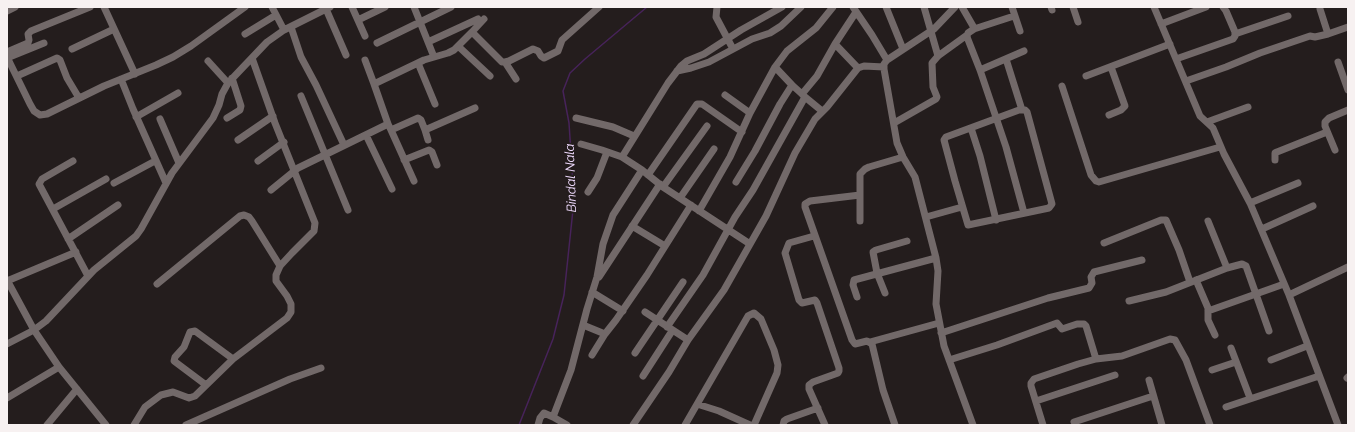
<!DOCTYPE html>
<html>
<head>
<meta charset="utf-8">
<style>
  body { margin:0 }
  #map { position:relative; width:1355px; height:432px; overflow:hidden; background:#241d1d; font-family:Raleway,sans-serif }
  canvas { display:block }
  .frame { position:absolute; inset:0; border:8px solid #f7f1f1; pointer-events:none }
</style>
</head>
<body>
<div id="map">
<canvas width="1355" height="432"></canvas>
<div class="frame"></div>
</div>
<script>
const ctx = document.querySelector('canvas').getContext('2d');
ctx.lineJoin = 'round';
const poly = rows => new Path2D(rows.map(r => 'M' + r).join(''));
function strokePath(path, color, width, dash) { ctx.strokeStyle = color; ctx.lineWidth = width; ctx.lineCap = dash ? 'butt' : 'round'; ctx.setLineDash(dash || []); ctx.stroke(path); }
function label(font, color, halo, rows, align = 'center') {
  ctx.font = font + ' Raleway,sans-serif'; ctx.lineWidth = 4; ctx.setLineDash([]); ctx.textBaseline = 'middle'; ctx.strokeStyle = halo; ctx.fillStyle = color; for (const [text, x, y, turn = 0] of rows) {
    ctx.save(); ctx.translate(x, y); ctx.rotate((+turn || 0) * Math.PI / 180); ctx.textAlign = isNaN(turn) ? turn : align; if (halo) ctx.strokeText(text, 0, 0); ctx.fillText(text, 0, 0); ctx.restore();
  }
}
strokePath(poly([
  [519,425,553,339,564,295,574,200,569,123,563,91,570,73,585,59,647,7]
]), '#47235a', 1.5);
strokePath(poly([
  [104,7,135,74],
  [272,7,284,30],
  [352,7,365,36],
  [414,7,434,57],
  [717,7,716,17,733,49],
  [853,7,872,35,887,60],
  [886,7,903,49],
  [924,7,938,56],
  [955,7,934,29,887,60,884,64,884,69,897,143,903,157,915,177,936,258,938,271,936,304,944,346,973,425],
  [962,7,973,26,974,29,968,33,967,37,980,70,1006,147,1024,213],
  [1012,7,1020,31],
  [1051,7,1052,10],
  [1073,7,1078,22],
  [1154,7,1200,116,1213,128,1224,154,1250,203,1289,295,1338,425],
  [326,9,346,55],
  [1320,9,1328,34],
  [7,11,15,7],
  [358,20,385,7],
  [1161,24,1206,7],
  [291,27,301,57,316,85,344,145],
  [974,29,1014,16],
  [472,32,484,19],
  [245,34,276,15],
  [1235,34,1288,16],
  [428,42,478,19],
  [377,43,451,7],
  [835,44,856,12],
  [458,46,490,76],
  [72,49,114,29],
  [7,52,28,43,29,40,28,34,31,31,90,7],
  [7,57,30,104,34,111,40,115,47,114,104,86,156,65,173,57,191,46,245,7],
  [7,58,44,43],
  [1006,59,1022,110],
  [1176,59,1233,39,1235,36,1235,32,1226,11,1223,7],
  [365,60,374,84],
  [208,61,228,83],
  [505,62,516,79],
  [1338,62,1348,90],
  [418,63,435,104],
  [775,67,792,85,802,94],
  [980,70,1024,51],
  [677,71,691,68,709,62,752,39,770,33,781,26,801,7],
  [17,76,57,58,60,60,67,78,79,98],
  [1086,76,1170,44],
  [121,79,133,109,166,183],
  [1186,81,1226,67,1260,53,1310,36,1315,37,1328,34,1348,27],
  [1062,86,1091,175,1096,181,1099,182,1220,147],
  [725,95,750,113],
  [301,96,348,210],
  [805,97,822,111],
  [1019,110,1025,110,1027,112,1052,204,1049,208,968,225,955,181,944,140,946,137,1019,110],
  [1109,115,1121,110,1125,106,1111,67],
  [136,117,178,93],
  [227,118,240,110,241,106,232,78],
  [576,118,613,127,634,136],
  [160,119,179,163],
  [1207,122,1248,107],
  [894,123,936,99,937,97,933,87,932,63,938,56,967,35],
  [388,124,374,84,424,60,448,53,454,50,472,32,502,62,505,62,509,61,533,49,538,51,541,56,544,58,558,51,562,40,599,7],
  [971,128,980,156,996,220],
  [391,130,414,181],
  [425,130,428,140],
  [366,135,392,189],
  [238,140,273,116],
  [581,144,602,150,622,157,642,170,663,187,750,244],
  [1335,150,1325,126,1325,122,1329,118,1348,110],
  [622,157,668,83,681,66,687,61,704,54,741,30,782,7],
  [404,160,429,150,432,152,437,165],
  [1275,160,1275,153,1277,152,1327,132],
  [73,161,42,179,39,184,88,276],
  [258,161,284,142],
  [648,175,697,104,702,104,742,132],
  [736,182,755,151,780,104,792,85],
  [114,183,155,161],
  [663,187,707,126],
  [271,190,298,168,388,124,391,130,418,118,421,120,425,130,475,108],
  [588,192,597,178,607,152],
  [860,195,810,201,805,204,805,207,852,340,855,344,867,341,872,344,883,390,895,425],
  [680,198,714,149],
  [1250,203,1298,183],
  [53,209,106,179],
  [699,211,730,157,750,113,775,67,787,51,816,28,833,7],
  [926,217,962,207],
  [860,221,860,174,865,169,869,167,903,157],
  [1208,221,1227,268],
  [632,226,665,246],
  [1262,229,1313,206],
  [814,236,789,243,785,253,799,300,802,303,815,300,817,303,839,368,839,371,838,373,813,382,809,385,809,389,825,425],
  [68,239,118,205],
  [1104,243,1161,220,1166,220,1179,250,1190,282],
  [599,277,660,184],
  [7,280,34,330,59,367,106,425],
  [1196,280,1208,308,1208,320,1215,335],
  [7,281,76,252],
  [157,284,240,216,244,215,249,217,252,221,280,266],
  [592,292,623,311],
  [885,293,877,273,873,252,876,250,907,241],
  [1289,295,1348,267],
  [857,297,853,285,854,280,936,258],
  [1129,301,1166,292,1227,268,1242,264,1246,266,1269,331],
  [1208,311,1284,284],
  [645,312,688,340],
  [583,325,605,334],
  [667,327,703,275,735,217,753,190,805,97,802,94,817,76,835,44,858,68],
  [941,333,1048,298,1089,288,1092,283,1091,277,1094,272,1142,260],
  [870,342,939,323],
  [7,344,34,330,46,321,94,270,136,236,141,229,172,173,213,118,219,105,222,94,228,83,267,42,284,30,330,7],
  [1231,348,1250,398],
  [635,353,683,282],
  [592,355,605,334,616,320,647,275,691,205],
  [949,360,997,345,1057,323,1062,329,1077,324,1084,324,1086,326,1096,359],
  [1271,360,1307,346],
  [1212,370,1236,362],
  [643,376,672,331],
  [1347,378,1348,377],
  [1149,380,1162,425],
  [206,385,174,361,175,357,184,347,190,332,195,331,233,359],
  [7,398,59,367],
  [1036,401,1115,375],
  [697,404,719,411,750,425],
  [1226,407,1319,376],
  [1074,422,1153,396],
  [47,425,77,389],
  [134,425,145,407,161,395,173,392,189,398,195,396,233,359,287,318,291,312,291,304,287,296,276,281,276,275,280,266,292,253,314,231,315,223,275,123,252,58],
  [186,425,290,379,321,368],
  [538,425,540,418,544,413,553,417],
  [567,425,553,417,571,370,587,309,597,277,603,244,613,215,642,170],
  [633,425,669,372,688,340,724,290,766,216,795,153,815,119,827,107,858,68,864,66,884,67],
  [685,425,748,316,754,313,761,319,774,350,778,365,777,373,754,425],
  [783,425,784,421,787,419,818,408],
  [1043,425,1031,386,1031,383,1034,379,1078,364,1096,359,1122,356,1170,339,1175,340,1186,360,1210,425]
]), '#726969', 7);
label('italic 13px', '#eed9fc', '#241d1d', [
  ["Bindal Nala",571,178,-92]
]);
</script>
</body>
</html>
